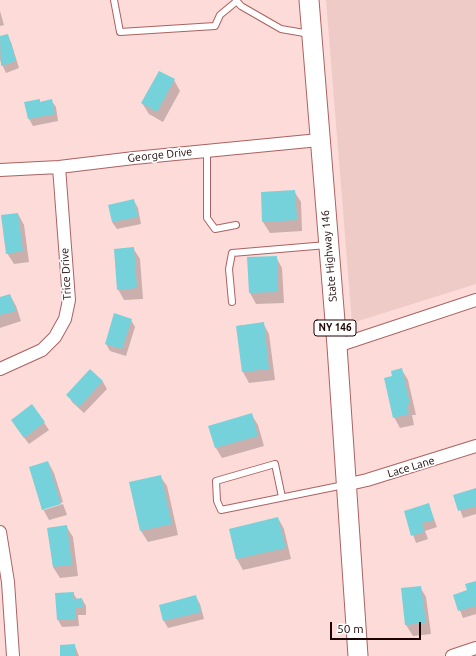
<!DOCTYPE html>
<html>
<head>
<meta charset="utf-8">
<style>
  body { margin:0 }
  #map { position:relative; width:476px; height:656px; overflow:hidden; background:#fddbd9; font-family:Ubuntu,sans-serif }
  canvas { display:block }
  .scale { position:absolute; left:330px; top:622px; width:91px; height:18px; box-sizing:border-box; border:2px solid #1b0303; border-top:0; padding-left:5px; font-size:12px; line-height:14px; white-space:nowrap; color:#1b0303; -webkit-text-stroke:3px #fff; paint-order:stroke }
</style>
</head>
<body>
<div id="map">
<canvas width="476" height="656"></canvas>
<div class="scale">50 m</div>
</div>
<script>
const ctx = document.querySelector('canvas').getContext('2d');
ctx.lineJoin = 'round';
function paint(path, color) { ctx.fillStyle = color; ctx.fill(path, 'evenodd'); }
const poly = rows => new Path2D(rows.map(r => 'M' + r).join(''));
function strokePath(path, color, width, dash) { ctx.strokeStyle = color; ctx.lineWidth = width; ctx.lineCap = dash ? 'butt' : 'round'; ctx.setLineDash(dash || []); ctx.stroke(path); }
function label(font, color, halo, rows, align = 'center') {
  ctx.font = font + ' Ubuntu,sans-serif'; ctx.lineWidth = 3.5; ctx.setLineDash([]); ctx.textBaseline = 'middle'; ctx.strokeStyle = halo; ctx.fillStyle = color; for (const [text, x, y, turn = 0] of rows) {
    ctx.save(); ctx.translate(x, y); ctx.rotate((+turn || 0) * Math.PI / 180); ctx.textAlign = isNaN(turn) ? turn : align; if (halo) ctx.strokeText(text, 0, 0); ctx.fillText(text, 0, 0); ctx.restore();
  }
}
paint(poly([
  [326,0,476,0,476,284,352,323]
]), '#efcbc8');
paint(poly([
  [0,11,4,25,0,26],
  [7,35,11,42,19,68,6,73,0,60,0,37],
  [174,80,180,91,163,122,149,114,142,103],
  [39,100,40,102,51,100,56,107,58,121,33,126,29,119,26,103],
  [294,191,301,202,302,231,270,233,263,222],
  [134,201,138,208,141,224,117,229,112,222],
  [18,214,24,225,29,262,14,264,7,253],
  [133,248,140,259,143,299,124,300,118,289],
  [276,257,282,268,284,303,256,304,250,293],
  [10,295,16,306,21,321,0,328,0,298],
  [131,320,135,327,126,356,110,351,106,344],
  [263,323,269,334,275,380,249,383,243,372,237,326],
  [402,370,408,380,416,415,412,415,414,425,400,428,394,417,393,377],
  [90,371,103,382,107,389,84,413,72,402,68,395],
  [32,405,49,430,29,444,16,427],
  [251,414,258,425,264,446,222,458,216,448],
  [48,462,54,473,63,502,44,508,44,510,63,504,67,515,49,520,43,509],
  [160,476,167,486,178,535,148,542,141,531,130,483],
  [476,489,476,514,463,518,455,495],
  [429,505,437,527,425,531,428,539,416,543,405,512],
  [278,518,284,529,291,559,243,570,237,559,230,529],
  [66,526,73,537,78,576,60,578,53,567,48,528],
  [476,582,476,614,463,618,454,595,468,591],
  [420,587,426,597,431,634,413,636,406,625,402,589],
  [73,593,77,599,82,599,86,606,86,615,78,615,79,626,62,627,58,620],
  [196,597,200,604,204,619,168,628,164,621,160,606],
  [75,646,79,656,61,656]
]), '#0003');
paint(poly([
  [8,34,16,61,1,66,0,36],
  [159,71,175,79,157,112,141,103],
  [40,99,40,102,52,99,55,114,28,119,24,102],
  [295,190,297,220,262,222,261,192],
  [134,199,138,217,112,222,108,205],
  [18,213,23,251,6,254,1,215],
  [134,247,137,288,117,290,114,249],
  [277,256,278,292,249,293,247,257],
  [10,294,16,311,0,315,0,297],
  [114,313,132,319,122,349,105,344],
  [264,322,269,369,242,372,236,326],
  [402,368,410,404,407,405,409,414,393,418,384,378,392,376,391,371],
  [90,369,103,381,79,407,66,395],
  [32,404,45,422,24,438,11,420],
  [252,413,258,436,215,448,208,426],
  [48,461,61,504,42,510,29,467],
  [161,475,172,524,140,531,129,482],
  [476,488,476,506,458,511,453,495],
  [429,503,434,520,422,523,424,532,411,536,404,511],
  [278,517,286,548,236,559,229,529],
  [67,525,72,565,53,567,47,528],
  [476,581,476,606,458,611,453,595,467,590,465,584],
  [421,586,426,623,405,625,401,588],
  [74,592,74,599,82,598,83,608,75,608,75,619,57,620,55,593],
  [196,595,201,612,163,621,159,605],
  [75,644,76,656,60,656,60,645]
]), '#75d2da');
const service = poly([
  [114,0,120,32,215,26,220,15,237,1],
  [236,0,241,6,281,29,310,34],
  [207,151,207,218,215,229,236,225],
  [232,302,229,269,232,253,327,245],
  [282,497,275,464,216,481,217,501,221,510,344,485]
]);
const minor = poly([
  [0,170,59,167,134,158,319,140],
  [337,346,476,300],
  [0,369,42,350,55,337,65,319,69,300,59,167],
  [345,485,367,480,476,446],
  [0,532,8,582,13,656],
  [452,656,476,648]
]);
const primary = poly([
  [309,0,337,346,358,656]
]);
strokePath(service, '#ab6260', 8);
strokePath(minor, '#ab6260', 14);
strokePath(primary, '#ab6260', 21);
strokePath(service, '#fff', 6);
strokePath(minor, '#fff', 12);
strokePath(primary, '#fff', 19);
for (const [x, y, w] of [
  [335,328,42]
]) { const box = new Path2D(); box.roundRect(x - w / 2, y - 8, w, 16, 3); ctx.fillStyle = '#fff'; ctx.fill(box); strokePath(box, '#1b0303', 1); }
label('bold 10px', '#1b0303', null, [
  ["NY 146",335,328]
]);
label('11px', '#1b0303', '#fff', [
  ["George Drive",160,155,-6],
  ["State Highway 146",329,256,-95],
  ["Trice Drive",66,274,-93],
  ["Lace Lane",411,467,-17]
]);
</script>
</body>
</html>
